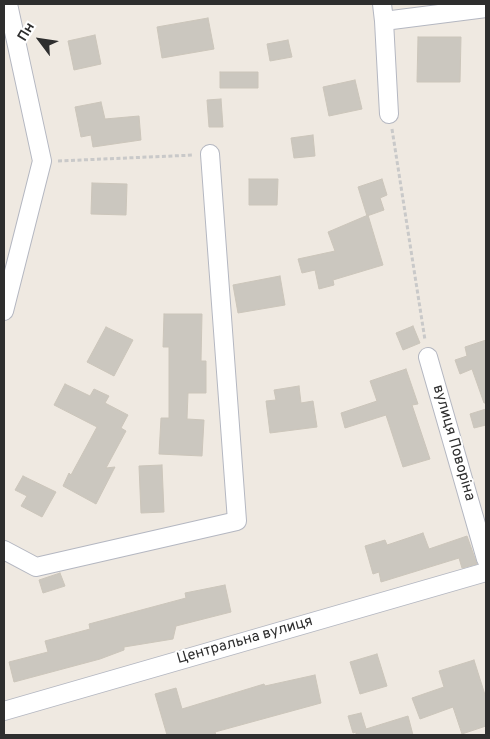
<!DOCTYPE html>
<html>
<head>
<meta charset="utf-8">
<style>
  body { margin:0 }
  #map { position:relative; width:490px; height:739px; overflow:hidden; background:#efe9e1; font-family:Overpass,sans-serif }
  canvas { display:block }
  .frame { position:absolute; inset:0; border:5px solid #2e2e2e; pointer-events:none }
  .north { position:absolute; left:15px; top:15px; width:50px; height:50px; -webkit-text-stroke:4px #fff; paint-order:stroke; rotate:301deg; font-size:14px; font-weight:700; line-height:20px; text-align:center; color:#2e2e2e }
  .north::after { content:''; display:block; margin:auto; width:18px; height:22px; background:#2e2e2e; clip-path:polygon(50% 0,100% 100%,50% 72%,0 100%) }
</style>
</head>
<body>
<div id="map">
<canvas width="490" height="739"></canvas>
<div class="frame"></div>
<div class="north">Пн</div>
</div>
<script>
const ctx = document.querySelector('canvas').getContext('2d');
ctx.lineJoin = 'round';
function paint(path, color) { ctx.fillStyle = color; ctx.fill(path, 'evenodd'); }
const poly = rows => new Path2D(rows.map(r => 'M' + r).join(''));
function strokePath(path, color, width, dash) { ctx.strokeStyle = color; ctx.lineWidth = width; ctx.lineCap = dash ? 'butt' : 'round'; ctx.setLineDash(dash || []); ctx.stroke(path); }
function label(font, color, halo, rows, align = 'center') {
  ctx.font = font + ' Overpass,sans-serif'; ctx.lineWidth = 4; ctx.setLineDash([]); ctx.textBaseline = 'middle'; ctx.strokeStyle = halo; ctx.fillStyle = color; for (const [text, x, y, turn = 0] of rows) {
    ctx.save(); ctx.translate(x, y); ctx.rotate((+turn || 0) * Math.PI / 180); ctx.textAlign = isNaN(turn) ? turn : align; if (halo) ctx.strokeText(text, 0, 0); ctx.fillText(text, 0, 0); ctx.restore();
  }
}
const building = poly([
  [208,18,214,49,162,58,157,27,208,18],
  [95,35,101,64,74,70,68,41,95,35],
  [418,37,461,37,460,82,417,82,418,37],
  [288,40,292,57,270,61,267,44,288,40],
  [220,72,258,72,258,88,220,88,220,72],
  [355,80,362,109,329,116,323,87,355,80],
  [221,99,223,127,209,127,207,100,221,99],
  [101,102,105,119,139,116,141,140,93,147,91,135,81,137,75,107,101,102],
  [313,135,315,156,294,158,291,138,313,135],
  [249,179,278,179,277,205,249,205,249,179],
  [382,179,387,195,380,198,384,210,367,216,358,187,382,179],
  [92,183,127,184,126,215,91,214,92,183],
  [368,215,383,265,333,280,334,285,319,289,315,270,302,273,298,259,335,251,328,232,368,215],
  [280,276,285,305,238,313,233,285,280,276],
  [164,314,202,314,201,361,206,361,206,393,188,393,187,419,204,420,202,456,159,454,161,418,169,418,169,347,163,347,164,314],
  [413,326,420,343,403,350,396,333,413,326],
  [106,327,133,340,114,376,87,362,106,327],
  [486,340,486,403,484,403,472,369,460,374,455,360,467,356,465,347,486,340],
  [406,369,418,404,412,405,430,459,403,467,386,415,345,428,341,413,377,401,370,381,406,369],
  [65,384,90,396,94,389,109,396,105,403,128,415,121,428,126,431,106,468,115,467,96,504,63,486,69,473,71,475,97,427,54,405,65,384],
  [299,386,301,403,313,401,317,427,270,433,266,401,276,400,274,390,299,386],
  [486,409,486,425,474,428,470,414,486,409],
  [162,465,164,512,141,513,139,466,162,465],
  [23,476,56,492,42,517,21,506,27,496,15,490,23,476],
  [423,533,429,549,467,536,477,564,462,568,459,558,381,582,379,572,373,574,365,546,385,540,387,545,423,533],
  [60,573,65,586,43,593,39,580,60,573],
  [225,585,231,612,176,626,173,639,124,647,124,650,100,659,14,682,9,662,48,652,45,641,90,629,89,624,186,598,185,593,225,585],
  [377,654,387,686,360,694,350,662,377,654],
  [474,660,486,698,486,726,462,734,453,707,420,719,412,698,444,687,439,671,474,660],
  [315,675,321,703,215,732,216,735,167,735,155,694,176,688,182,709,264,684,265,686,315,675],
  [361,713,366,729,408,716,413,735,356,735,356,732,353,733,348,716,361,713]
]);
paint(building, '#cbc7bf');
strokePath(building, '#cbc5ba', 1);
const minor = poly([
  [382,4,384,21,486,8],
  [384,21,389,114],
  [4,311,42,161,8,4],
  [428,357,486,559],
  [4,550,36,567,237,521,210,154],
  [4,711,486,572]
]);
strokePath(minor, '#b4b7c1', 20);
strokePath(poly([
  [392,129,425,340],
  [58,161,194,155]
]), '#c9c9c9', 3, [4, 2.5]);
strokePath(minor, '#fff', 18);
label('15px', '#2e2e2e', '#fff', [
  ["вулиця Поворіна",453,443,74],
  ["Центральна вулиця",245,641,-16]
]);
</script>
</body>
</html>
